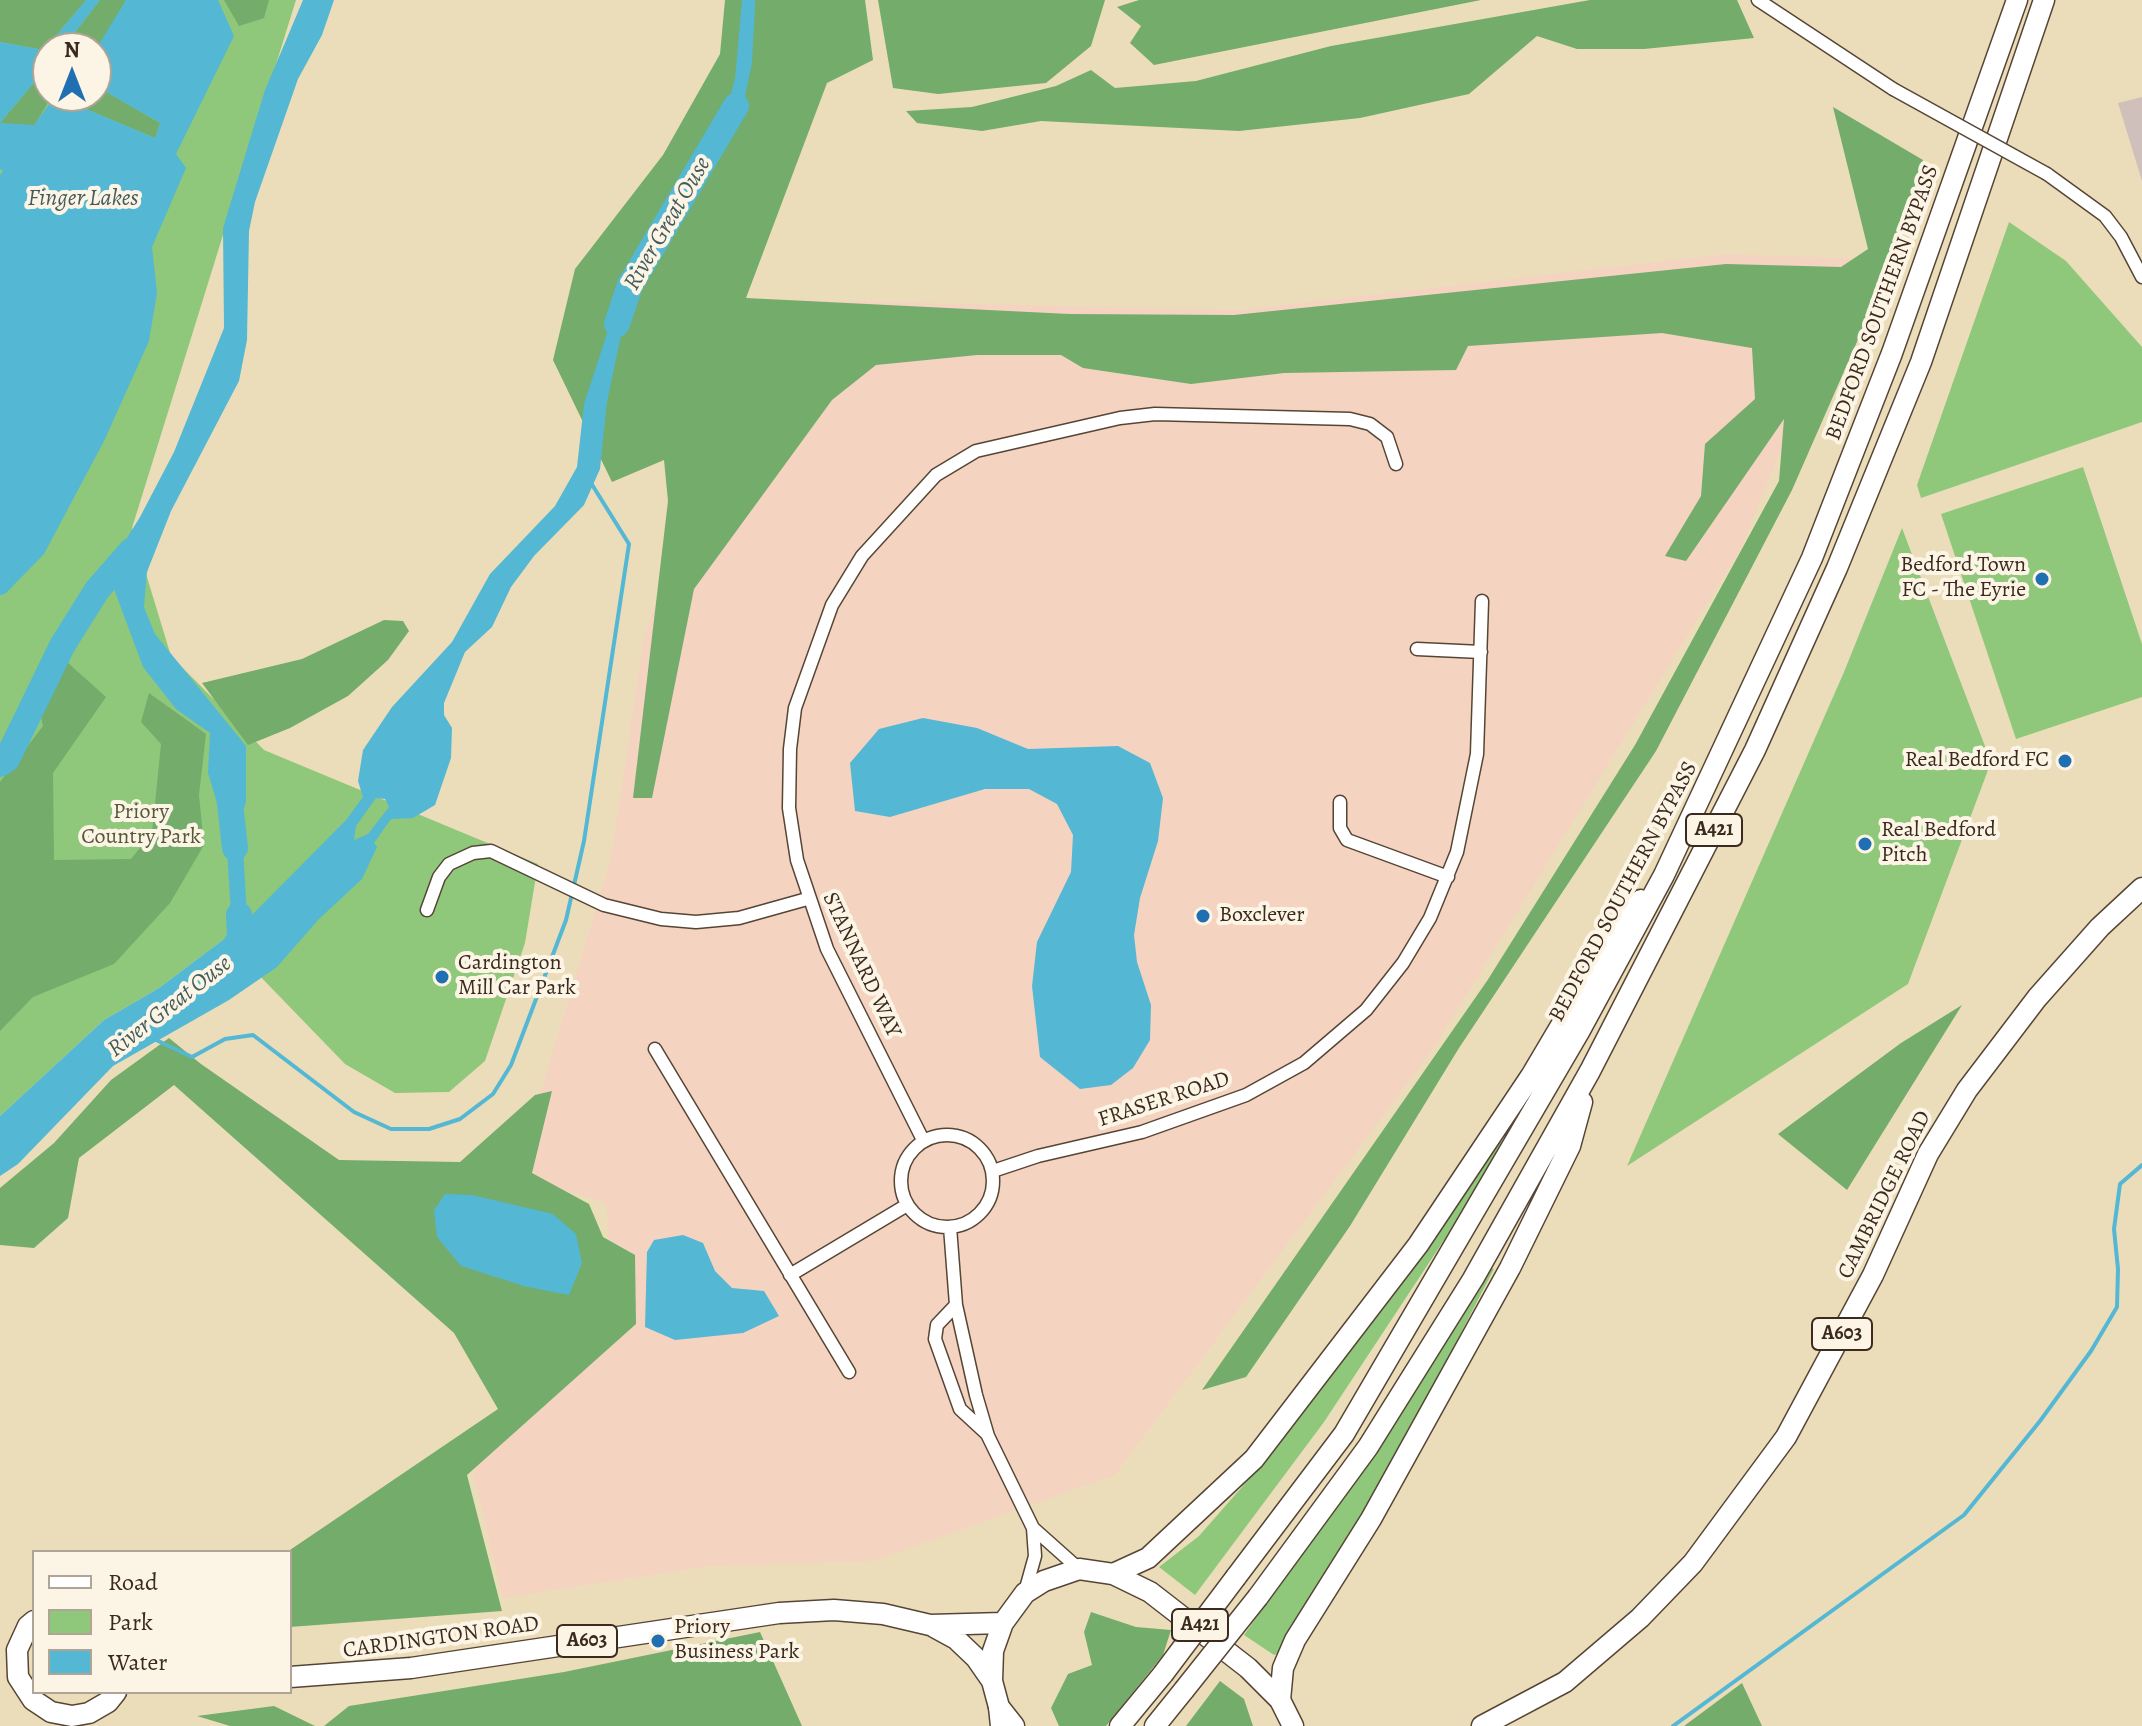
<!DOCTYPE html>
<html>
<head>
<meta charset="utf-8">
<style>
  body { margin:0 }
  #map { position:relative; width:2142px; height:1726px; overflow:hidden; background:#ecddba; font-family:Alegreya,serif }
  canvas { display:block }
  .legend { position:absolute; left:32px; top:1550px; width:260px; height:144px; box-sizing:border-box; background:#fcf5e5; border:2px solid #afa495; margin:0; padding:10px 14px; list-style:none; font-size:24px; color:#3b2a1e }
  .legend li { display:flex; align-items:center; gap:16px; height:40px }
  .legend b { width:40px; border:2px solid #afa495 }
  .north { position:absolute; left:32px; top:32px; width:80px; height:80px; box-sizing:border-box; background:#fcf5e5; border:2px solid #afa495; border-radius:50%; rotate:0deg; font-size:22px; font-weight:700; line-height:32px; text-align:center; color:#3b2a1e }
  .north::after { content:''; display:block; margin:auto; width:28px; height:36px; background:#1f6fb2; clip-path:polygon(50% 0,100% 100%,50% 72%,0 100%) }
</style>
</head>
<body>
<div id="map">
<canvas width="2142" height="1726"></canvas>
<ul class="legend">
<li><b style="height:10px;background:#fff"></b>Road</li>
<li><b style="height:22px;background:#8fc87b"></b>Park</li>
<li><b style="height:22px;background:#54b7d3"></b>Water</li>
</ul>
<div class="north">N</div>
</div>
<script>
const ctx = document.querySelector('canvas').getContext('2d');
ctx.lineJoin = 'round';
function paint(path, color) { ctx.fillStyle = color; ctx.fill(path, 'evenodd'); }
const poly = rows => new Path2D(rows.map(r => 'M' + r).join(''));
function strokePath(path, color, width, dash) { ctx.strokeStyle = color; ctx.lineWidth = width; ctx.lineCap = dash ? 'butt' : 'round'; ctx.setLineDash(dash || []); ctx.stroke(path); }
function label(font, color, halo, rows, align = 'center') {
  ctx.font = font + ' Alegreya,serif'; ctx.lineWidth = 8; ctx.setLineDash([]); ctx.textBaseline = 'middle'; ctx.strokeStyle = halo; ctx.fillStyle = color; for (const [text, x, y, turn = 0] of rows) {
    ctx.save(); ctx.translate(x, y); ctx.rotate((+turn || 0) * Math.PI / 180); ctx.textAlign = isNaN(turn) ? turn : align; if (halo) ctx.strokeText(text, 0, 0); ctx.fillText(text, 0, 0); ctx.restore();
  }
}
paint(poly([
  [1727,254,1859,259,1741,548,1435,1046,1115,1475,873,1561,708,1566,503,1598,472,1468,618,1335,606,1204,516,1174,611,859,644,638,755,299,1240,310]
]), '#f4d3c0');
paint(poly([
  [2142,97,2142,181,2118,103]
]), '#d0c0bc');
paint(poly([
  [0,0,296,0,132,528,171,656,264,750,538,864,525,943,485,1061,449,1092,395,1093,345,1064,224,939,159,988,104,1020,0,1116],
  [48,48,96,48,96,96,48,96],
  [2009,222,2066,261,2142,347,2142,422,1921,498,1917,485],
  [2083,467,2142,644,2142,697,2016,739,1941,514],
  [1902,528,1991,762,1908,984,1627,1166,1844,672],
  [1499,1141,1506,1146,1324,1422,1195,1595,1159,1567,1199,1536,1263,1463],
  [1486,1266,1494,1269,1395,1460,1283,1652,1274,1655,1244,1635,1375,1448]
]), '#8fc87b');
paint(poly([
  [0,0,86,0,44,50,0,42],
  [100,0,126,0,110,32,96,49,63,48],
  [224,0,269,0,264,18,239,26],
  [725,0,865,0,873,60,827,83,746,298,1069,314,1234,315,1726,264,1841,267,1868,249,1833,107,1923,160,1892,262,1792,490,1656,751,1459,1048,1350,1226,1246,1377,1202,1390,1487,981,1635,745,1779,481,1784,419,1686,561,1665,556,1701,496,1705,444,1755,399,1752,348,1662,333,1468,346,1456,370,1284,373,1191,384,1083,368,1061,355,977,355,876,365,832,400,694,589,652,798,633,798,668,501,664,460,612,482,553,360,575,269,663,155,720,54],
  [878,0,1105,0,1091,46,1046,83,938,94,893,88],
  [1139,0,1481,0,1154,65,1130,43,1141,26,1117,7],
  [1590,0,1737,0,1754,38,1644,49,1577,49,1537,36,1469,94,1360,118,1239,131,1041,121,982,131,917,123,906,111,972,107,1056,86,1091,70,1115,88,1196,81,1331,46],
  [48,66,48,96,52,96,34,126,0,123],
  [96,86,160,123,155,138,55,96,96,96],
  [384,620,403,621,409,631,388,660,348,696,290,728,248,745,202,683,302,659],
  [67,662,106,697,53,773,54,860,131,859,152,833,161,744,141,722,149,693,206,734,199,795,204,845,170,903,114,964,33,997,0,1031,0,782,43,726,37,698],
  [1962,1005,1847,1190,1778,1134,1901,1043],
  [169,1038,201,1064,339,1160,460,1162,535,1095,552,1091,532,1173,589,1204,603,1237,635,1255,636,1324,467,1475,502,1611,290,1627,290,1552,287,1552,498,1409,454,1333,174,1085,79,1158,68,1218,34,1248,0,1245,0,1188,54,1143,111,1080],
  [1091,1612,1136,1627,1171,1630,1163,1655,1106,1726,1059,1726,1051,1708,1068,1674,1092,1665,1084,1632],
  [760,1632,802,1726,324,1726,349,1706,564,1672],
  [1220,1681,1244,1699,1253,1726,1186,1726],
  [1742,1683,1762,1726,1684,1726],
  [274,1706,315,1726,230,1726,197,1716]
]), '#73ac6b');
paint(poly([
  [86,0,100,0,63,48,48,48,48,66,0,123,34,125,55,96,155,138,160,123,96,86,96,49,126,0,218,0,234,36,176,154,186,168,152,247,157,293,149,341,104,441,44,554,5,594,0,595,0,175,3,171,0,169,0,42,44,50],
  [303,0,334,0,322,35,298,79,255,202,249,231,247,340,239,381,171,511,147,572,144,607,155,634,246,746,246,802,240,819,230,821,217,803,208,773,210,733,176,709,143,667,107,570,140,517,174,452,224,328,223,228,265,90],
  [742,0,755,0,755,7,752,63,741,116,685,195,719,135,735,79],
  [632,283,607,402,600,469,584,505,534,556,511,587,492,627,465,652,444,703,444,715,452,728,451,758,435,805,413,818,391,819,374,843,377,847,362,879,318,920,277,967,229,1000,113,1066,18,1164,0,1176,0,1116,104,1020,159,988,224,939,234,924,244,922,251,916,346,820,363,797,358,781,363,750,392,707,452,642,490,574,555,506,577,467,584,404,610,324],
  [376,798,385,799,389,807,368,834,354,840,356,826],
  [923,718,977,728,1028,749,1118,746,1150,763,1163,798,1158,841,1140,898,1134,935,1137,962,1151,1005,1150,1040,1133,1068,1111,1085,1080,1089,1040,1057,1032,986,1037,942,1071,872,1073,835,1057,804,1029,789,985,789,890,817,855,811,850,763,879,729],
  [445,1194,472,1195,553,1214,576,1234,582,1263,569,1295,527,1287,461,1266,437,1237,434,1210],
  [683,1235,703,1243,715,1271,732,1288,764,1291,779,1316,743,1333,675,1340,645,1327,647,1252,654,1240]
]), '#54b7d3');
strokePath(poly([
  [154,1039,192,1057,225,1039,253,1035,354,1112,391,1129,429,1129,460,1119,493,1094,511,1065,566,920,584,841,629,544,591,483],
  [1673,1726,1964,1515,2040,1421,2091,1351,2117,1307,2118,1269,2114,1229,2120,1184,2142,1165]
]), '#54b7d3', 4);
strokePath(poly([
  [235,848,239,915]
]), '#54b7d3', 16);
strokePath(poly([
  [617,324,630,285,736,106],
  [0,764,7,759,62,646,97,590,131,551],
  [228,785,235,848],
  [239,915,241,953]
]), '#54b7d3', 26);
const minor = poly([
  [1758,0,1893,89],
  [2047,174,2105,216,2121,237,2142,277],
  [1417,649,1481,652],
  [1340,802,1340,828,1347,840,1448,877],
  [427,910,439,877,449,864,473,853,491,851,604,905,661,919,696,922,739,918,807,899],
  [655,1049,849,1372],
  '901 1181a46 46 0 1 1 92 0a46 46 0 1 1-92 0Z',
  [923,1140,827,949,797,860,789,808,790,749,795,708,832,605,862,556,936,475,976,451,1120,418,1155,414,1350,419,1370,424,1387,437,1396,464],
  [993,1171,1038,1156,1142,1132,1246,1095,1304,1063,1366,1010,1403,963,1430,918,1457,852,1477,754,1482,601],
  [950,1227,956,1305,976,1395,988,1436,1033,1528,1035,1556,1025,1592],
  [790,1275,907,1205],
  [956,1305,937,1325,935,1339,960,1409,986,1433],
  [1033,1528,1079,1569]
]);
const primary = poly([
  [34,1621,28,1626,17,1650,18,1677,33,1700,51,1712,72,1716,89,1713,108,1702,116,1692],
  [934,1627,956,1639,976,1658,992,1681],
  [290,1677,411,1668,779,1613,834,1610,883,1614,930,1625,1003,1623],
  [1014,1726,999,1707,992,1681,993,1651,1003,1623,1025,1593,1044,1581,1079,1569,1113,1574,1150,1592,1248,1668,1280,1700,1293,1726],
  [1482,1726,1565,1682,1640,1618,1693,1563,1786,1437,1873,1275,1928,1154,1967,1090,2037,998,2100,927,2142,888]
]);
const trunk = poly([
  [1113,1574,1148,1558,1254,1459,1418,1245,1531,1076,1624,919,1641,900],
  [1236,1577,1344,1434,1579,1032,1664,875,1812,558,1892,353,2017,0],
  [1258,1597,1368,1447,1473,1279,1590,1071,1755,750,1837,568,1921,362,2044,0],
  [1280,1700,1283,1668,1295,1640,1371,1519,1510,1268,1570,1146,1582,1102],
  [999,1707,1001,1726],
  [1120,1726,1163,1674],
  [1155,1726,1184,1690]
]);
strokePath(minor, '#564535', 15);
strokePath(primary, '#564535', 23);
strokePath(trunk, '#564535', 23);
strokePath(minor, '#fff', 12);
strokePath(primary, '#fff', 20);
strokePath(trunk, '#fff', 20);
const minorBridge = poly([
  [1893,89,2047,174]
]);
const trunkBridge = poly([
  [1163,1674,1236,1577],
  [1184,1690,1258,1597]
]);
strokePath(minorBridge, '#564535', 15, []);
strokePath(trunkBridge, '#564535', 23, []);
strokePath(minorBridge, '#fff', 12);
strokePath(trunkBridge, '#fff', 20);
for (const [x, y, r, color] of [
  [2042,579,8,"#1f6fb2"],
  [2065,761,8,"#1f6fb2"],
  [1865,844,8,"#1f6fb2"],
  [1203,916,8,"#1f6fb2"],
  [442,977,8,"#1f6fb2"],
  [658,1641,8,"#1f6fb2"]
]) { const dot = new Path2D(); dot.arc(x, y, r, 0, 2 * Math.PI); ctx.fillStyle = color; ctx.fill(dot); strokePath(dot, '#fcf5e5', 3); }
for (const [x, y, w] of [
  [1714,830,56],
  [1842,1334,60],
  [1200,1625,56],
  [587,1641,60]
]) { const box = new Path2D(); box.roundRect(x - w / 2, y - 16, w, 32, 6); ctx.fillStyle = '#fcf5e5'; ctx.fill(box); strokePath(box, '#3b2a1e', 2); }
label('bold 20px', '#3b2a1e', null, [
  ["A421",1714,830],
  ["A603",1842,1334],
  ["A421",1200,1625],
  ["A603",587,1641]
]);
label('22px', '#3b2a1e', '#fcf5e5', [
  ["BEDFORD SOUTHERN BYPASS",1883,303,-70],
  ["BEDFORD SOUTHERN BYPASS",1624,892,-62],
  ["STANNARD WAY",861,965,65],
  ["FRASER ROAD",1164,1100,-18],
  ["CAMBRIDGE ROAD",1885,1195,-64],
  ["CARDINGTON ROAD",441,1638,-8]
]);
label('22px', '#3b2a1e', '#fcf5e5', [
  ["Bedford Town",2026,566,"right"],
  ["FC - The Eyrie",2026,591,"right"],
  ["Real Bedford FC",2049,761,"right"],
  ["Real Bedford",1881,831],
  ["Pitch",1881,856],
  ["Boxclever",1219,916],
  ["Cardington",458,964],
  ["Mill Car Park",458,989],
  ["Priory",674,1628],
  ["Business Park",674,1653]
], 'left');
label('22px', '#54593a', '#fcf5e5', [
  ["Priory",141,813],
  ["Country Park",141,838]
]);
label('italic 24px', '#445b5d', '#fcf5e5', [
  ["Finger Lakes",83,199],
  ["River Great Ouse",668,224,-60],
  ["River Great Ouse",170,1007,-38]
]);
</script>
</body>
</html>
